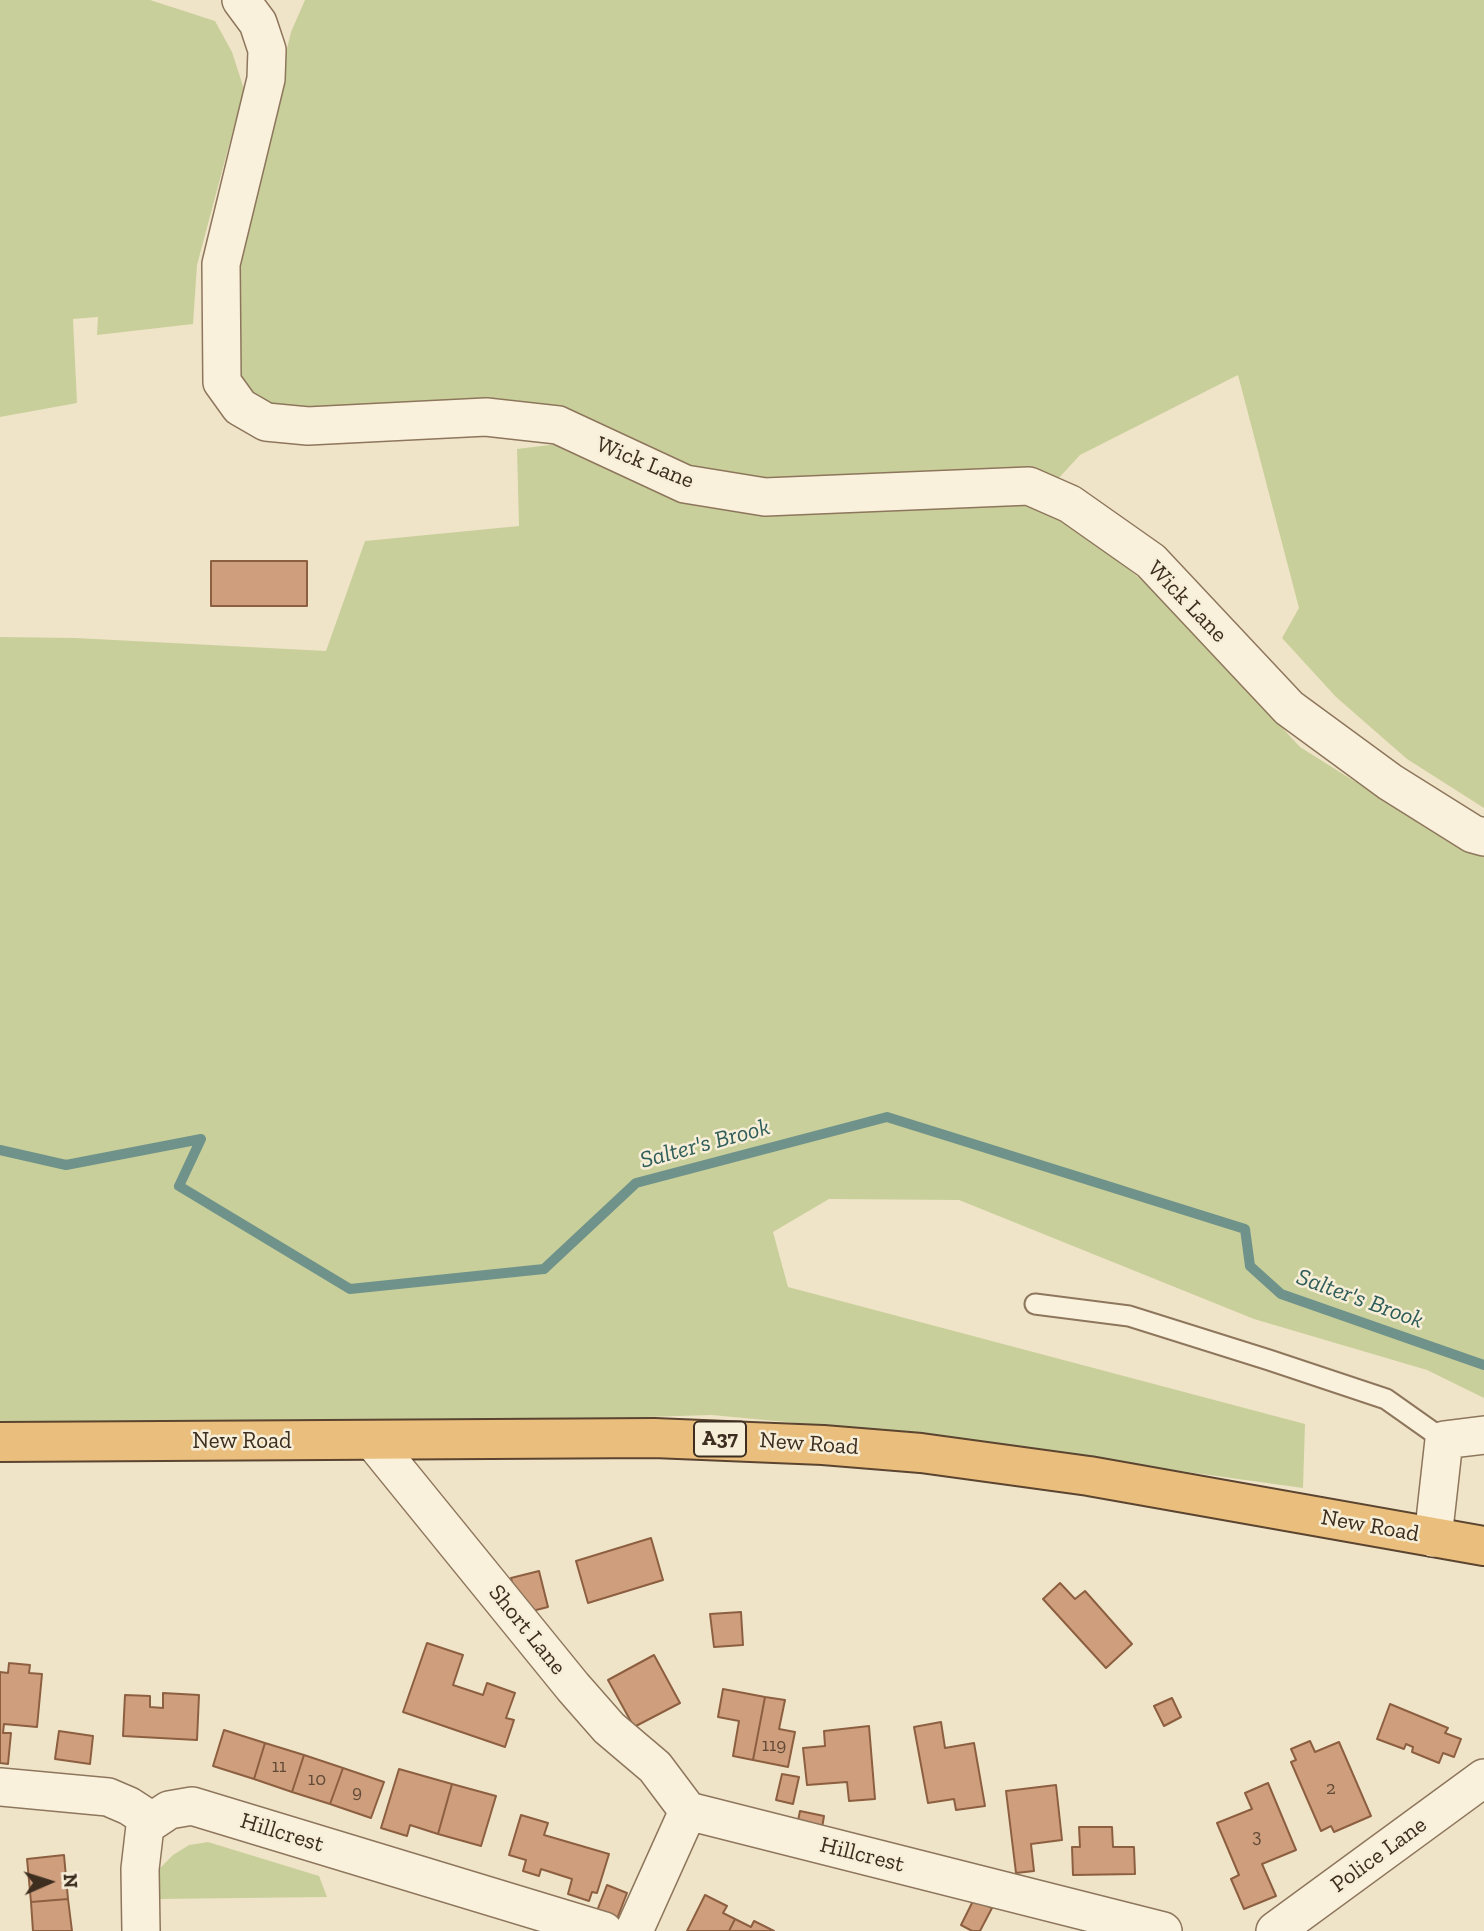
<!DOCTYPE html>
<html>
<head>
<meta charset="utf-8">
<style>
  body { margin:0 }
  #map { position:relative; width:1484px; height:1931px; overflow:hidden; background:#f0e4c8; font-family:"Zilla Slab",serif }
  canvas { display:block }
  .north { position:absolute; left:14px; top:1847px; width:70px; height:70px; -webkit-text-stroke:5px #f7eed8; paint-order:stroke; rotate:87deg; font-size:19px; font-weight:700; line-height:28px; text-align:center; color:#3d2e20 }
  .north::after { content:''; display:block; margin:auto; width:24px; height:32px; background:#3d2e20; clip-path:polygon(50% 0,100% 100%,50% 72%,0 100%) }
</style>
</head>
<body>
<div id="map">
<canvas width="1484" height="1931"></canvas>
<div class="north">N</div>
</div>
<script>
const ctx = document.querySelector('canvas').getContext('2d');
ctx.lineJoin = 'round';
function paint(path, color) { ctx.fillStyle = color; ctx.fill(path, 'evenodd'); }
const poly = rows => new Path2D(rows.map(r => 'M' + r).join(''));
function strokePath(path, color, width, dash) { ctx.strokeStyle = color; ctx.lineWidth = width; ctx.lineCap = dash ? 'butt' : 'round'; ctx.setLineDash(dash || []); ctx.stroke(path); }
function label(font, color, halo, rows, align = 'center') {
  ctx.font = font + ' "Zilla Slab",serif'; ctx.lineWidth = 5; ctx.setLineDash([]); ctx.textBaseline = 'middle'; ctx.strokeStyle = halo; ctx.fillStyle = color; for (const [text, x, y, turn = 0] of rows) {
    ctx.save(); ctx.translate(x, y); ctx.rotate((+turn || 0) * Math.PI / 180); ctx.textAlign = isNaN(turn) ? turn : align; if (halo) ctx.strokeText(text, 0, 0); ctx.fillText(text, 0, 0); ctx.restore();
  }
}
paint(poly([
  [0,0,150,0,215,21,232,52,244,89,197,265,193,324,97,335,98,317,73,319,77,403,0,417],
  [305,0,1484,0,1484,808,1407,759,1336,697,1282,638,1299,608,1238,375,1080,455,1058,479,775,485,711,472,685,465,571,410,495,398,308,413,271,410,237,376,237,261,291,32],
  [566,443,678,496,1025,502,1074,526,1157,592,1300,747,1459,847,1484,857,1484,1398,1427,1370,1254,1319,959,1200,829,1199,773,1232,788,1287,1305,1424,1303,1488,913,1434,712,1415,348,1426,0,1426,0,637,76,638,326,651,365,541,519,526,517,449],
  [208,1842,319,1876,327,1897,159,1899,155,1883,159,1869,173,1855,189,1845]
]), '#c9cf9b');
strokePath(poly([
  [0,1150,66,1165,201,1139,179,1186,350,1289,544,1269,636,1183,887,1117,1245,1229,1250,1266,1281,1294,1484,1365]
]), '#6f938a', 10);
const building = poly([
  [211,561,307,561,307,606,211,606,211,561],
  [651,1538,663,1580,588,1603,576,1561,651,1538],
  [539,1571,548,1607,520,1614,511,1578,539,1571],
  [1060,1583,1075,1599,1085,1591,1132,1644,1106,1668,1043,1599,1060,1583],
  [741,1612,743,1645,714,1647,710,1614,741,1612],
  [427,1643,463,1655,453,1685,483,1695,487,1683,515,1693,506,1718,514,1720,505,1747,403,1712,427,1643],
  [654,1655,680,1703,634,1727,608,1680,654,1655],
  [9,1663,30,1665,29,1673,42,1674,37,1727,4,1724,3,1733,11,1733,8,1764,0,1763,0,1672,8,1673,9,1663],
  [723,1689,765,1697,753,1760,733,1756,739,1721,718,1717,723,1689],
  [163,1693,199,1695,197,1740,123,1736,125,1695,150,1696,150,1707,163,1708,163,1693],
  [765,1697,785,1700,779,1729,795,1732,788,1767,753,1760,765,1697],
  [1172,1698,1181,1717,1164,1726,1154,1706,1172,1698],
  [1390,1704,1448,1728,1445,1733,1461,1739,1454,1757,1443,1753,1439,1763,1412,1752,1413,1747,1406,1744,1404,1749,1377,1739,1390,1704],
  [941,1722,945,1748,974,1743,985,1806,956,1810,954,1799,928,1803,914,1727,941,1722],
  [869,1726,875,1799,849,1801,847,1782,807,1785,803,1748,825,1746,824,1731,869,1726],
  [224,1730,265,1743,254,1779,213,1766,224,1730],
  [59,1731,93,1736,90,1764,55,1759,59,1731],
  [1310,1741,1315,1752,1339,1742,1371,1816,1334,1832,1331,1826,1321,1831,1291,1762,1296,1760,1291,1749,1310,1741],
  [265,1743,304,1755,292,1792,254,1779,265,1743],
  [304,1755,343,1768,330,1804,292,1792,304,1755],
  [343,1768,384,1782,371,1818,330,1804,343,1768],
  [399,1769,452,1784,438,1834,410,1825,407,1836,381,1828,399,1769],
  [782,1774,799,1777,793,1804,776,1800,782,1774],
  [1268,1783,1296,1850,1262,1864,1276,1896,1244,1909,1231,1879,1239,1875,1217,1823,1252,1809,1245,1793,1268,1783],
  [452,1784,496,1796,481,1846,438,1834,452,1784],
  [1056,1785,1062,1840,1031,1844,1034,1871,1016,1873,1006,1791,1056,1785],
  [800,1811,824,1816,821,1834,796,1830,800,1811],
  [521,1815,548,1823,544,1835,609,1854,597,1893,592,1892,589,1901,568,1894,572,1879,541,1869,539,1876,523,1871,526,1860,509,1855,521,1815],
  [1079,1827,1112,1827,1113,1847,1134,1847,1135,1874,1073,1875,1072,1847,1080,1847,1079,1827],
  [64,1855,68,1899,31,1902,27,1859,64,1855],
  [607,1885,627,1893,615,1924,595,1916,607,1885],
  [705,1895,727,1906,723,1913,735,1919,729,1931,687,1931,705,1895],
  [68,1899,72,1931,33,1931,31,1902,68,1899],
  [974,1899,992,1908,980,1931,972,1931,961,1925,974,1899],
  [735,1919,751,1927,754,1921,774,1931,729,1931,735,1919]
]);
paint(building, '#cf9f7d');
strokePath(building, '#8d5f41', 2);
const service = poly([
  [1035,1304,1129,1316,1269,1360,1386,1399,1444,1440]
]);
const minor = poly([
  [241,0,258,23,267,50,266,79,221,264,222,382,240,407,266,422,308,426,486,417,558,425,685,484,765,497,1029,486,1070,504,1151,561,1289,708,1390,782,1473,834,1484,837],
  [373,1441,573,1687,609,1728,655,1767,688,1811],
  [1433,1538,1444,1440,1484,1435],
  [0,1787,108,1797,129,1806,152,1821],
  [141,1931,140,1869,145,1826,169,1810,192,1806,604,1931],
  [634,1931,688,1811,1163,1931],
  [1275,1931,1484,1778]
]);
const trunk = poly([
  [0,1442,654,1438,823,1445,921,1453,1089,1476,1484,1546]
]);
strokePath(service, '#8d765c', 23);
strokePath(minor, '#8d765c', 40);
strokePath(trunk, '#5b4430', 42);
strokePath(service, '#faf1dc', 19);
strokePath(minor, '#faf1dc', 37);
strokePath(trunk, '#eabe7c', 38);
label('19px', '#624a37', null, [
  ["119",774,1746],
  ["11",279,1767],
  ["10",317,1780],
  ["2",1331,1789],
  ["9",357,1793],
  ["3",1257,1837]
]);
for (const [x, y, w] of [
  [720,1439,52]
]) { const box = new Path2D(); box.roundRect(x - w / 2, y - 17.5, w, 35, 5); ctx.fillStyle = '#f7eed8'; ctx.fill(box); strokePath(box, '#3d2e20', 2); }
label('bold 21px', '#3d2e20', null, [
  ["A37",720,1439]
]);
label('23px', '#3d2e20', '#f7eed8', [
  ["Wick Lane",645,463,22],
  ["Wick Lane",1187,602,46],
  ["New Road",242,1441],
  ["New Road",809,1444,4],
  ["New Road",1370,1526,10],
  ["Short Lane",527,1630,51],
  ["Hillcrest",282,1833,17],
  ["Hillcrest",862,1855,14],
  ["Police Lane",1379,1855,-36]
]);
label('italic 24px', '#2f5d5a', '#f7eed8', [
  ["Salter's Brook",705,1144,-15],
  ["Salter's Brook",1360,1299,20]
]);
</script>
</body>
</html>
